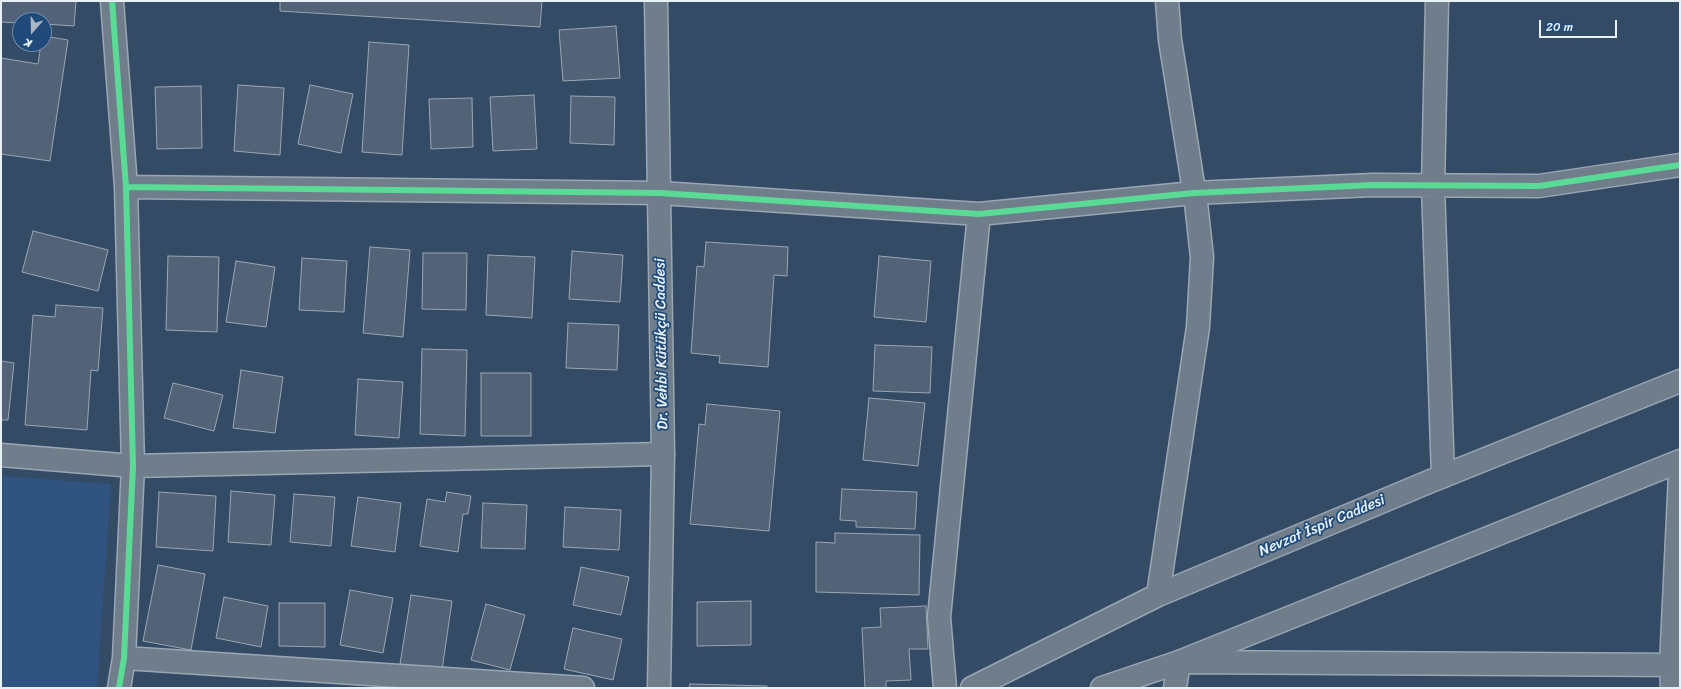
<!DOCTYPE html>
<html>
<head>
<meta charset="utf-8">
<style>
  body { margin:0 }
  #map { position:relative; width:1681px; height:689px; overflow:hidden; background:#344b65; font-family:Sriracha,sans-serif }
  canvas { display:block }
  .frame { position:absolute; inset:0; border:2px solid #e8f1f8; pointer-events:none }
  .north { position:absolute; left:12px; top:12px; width:40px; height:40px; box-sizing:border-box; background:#1f4a7a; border:1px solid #6f8dac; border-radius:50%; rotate:200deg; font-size:11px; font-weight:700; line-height:16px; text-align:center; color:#e8f1f8 }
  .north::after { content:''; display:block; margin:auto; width:14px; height:18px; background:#a9b7c5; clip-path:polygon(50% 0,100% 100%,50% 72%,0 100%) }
  .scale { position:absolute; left:1539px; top:20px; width:78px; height:18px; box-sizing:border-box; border:2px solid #e8f1f8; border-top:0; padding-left:5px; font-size:12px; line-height:14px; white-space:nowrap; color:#e8f1f8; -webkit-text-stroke:3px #1f4a7a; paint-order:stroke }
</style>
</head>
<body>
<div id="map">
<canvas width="1681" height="689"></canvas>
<div class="frame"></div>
<div class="north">K</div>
<div class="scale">20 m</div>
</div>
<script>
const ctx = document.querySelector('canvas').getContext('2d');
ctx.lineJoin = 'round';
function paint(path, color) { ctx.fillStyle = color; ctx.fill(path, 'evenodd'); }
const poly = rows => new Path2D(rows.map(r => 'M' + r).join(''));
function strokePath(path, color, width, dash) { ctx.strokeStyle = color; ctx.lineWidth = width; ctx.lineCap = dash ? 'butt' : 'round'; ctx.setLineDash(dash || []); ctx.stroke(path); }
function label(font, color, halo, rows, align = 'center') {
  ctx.font = font + ' Sriracha,sans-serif'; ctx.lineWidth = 3.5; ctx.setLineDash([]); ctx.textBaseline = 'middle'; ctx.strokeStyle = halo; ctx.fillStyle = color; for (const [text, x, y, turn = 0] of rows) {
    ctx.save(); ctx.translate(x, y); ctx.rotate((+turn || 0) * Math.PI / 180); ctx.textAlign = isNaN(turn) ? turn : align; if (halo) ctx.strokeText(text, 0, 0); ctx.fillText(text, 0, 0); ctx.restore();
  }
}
paint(poly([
  [1,476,111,484,97,688,1,688]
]), '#305380');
const building = poly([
  [1,1,76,1,74,26,44,24,44,20,20,20,20,23,1,22,1,1],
  [280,1,542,1,540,27,280,11,280,1],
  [616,26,620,78,563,81,559,30,616,26],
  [44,36,68,40,50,161,1,154,1,58,38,64,41,44,44,44,44,36],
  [369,42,409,45,402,155,362,152,369,42],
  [238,85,284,88,280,155,234,151,238,85],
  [310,85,353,94,341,153,298,144,310,85],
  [201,86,202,148,157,149,155,87,201,86],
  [534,95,537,149,493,151,490,97,534,95],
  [571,96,615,97,614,145,570,143,571,96],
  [472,98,473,147,431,149,429,99,472,98],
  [33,231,108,250,98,291,22,272,33,231],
  [706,242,788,247,787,276,774,275,768,367,719,363,720,356,691,353,697,266,704,267,706,242],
  [370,247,410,250,403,337,363,333,370,247],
  [572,251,623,255,620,302,569,299,572,251],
  [423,253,467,253,466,310,422,309,423,253],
  [488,255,535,257,532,318,486,315,488,255],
  [168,256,219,257,217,332,166,330,168,256],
  [879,256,931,261,926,322,874,317,879,256],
  [302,258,347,261,344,312,299,310,302,258],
  [236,261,275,267,266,327,226,322,236,261],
  [56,305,103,308,98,371,91,370,87,430,25,425,33,315,55,317,56,305],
  [568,323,619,325,617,370,566,368,568,323],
  [875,345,932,347,930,393,873,391,875,345],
  [422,349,467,350,465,436,420,434,422,349],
  [1,361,14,363,8,420,1,420,1,361],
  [241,370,283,377,275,433,233,428,241,370],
  [481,373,531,373,531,436,481,436,481,373],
  [358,379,403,382,399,438,355,435,358,379],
  [173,383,223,395,214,431,164,418,173,383],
  [869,398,925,403,918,466,863,460,869,398],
  [707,404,780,411,769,531,690,524,699,424,705,425,707,404],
  [842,489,917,492,915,529,856,527,856,521,840,520,842,489],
  [231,491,275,495,271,545,228,542,231,491],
  [159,492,216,496,213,551,156,547,159,492],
  [447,492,471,496,468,514,463,514,458,552,420,546,427,499,445,502,447,492],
  [294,494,335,497,331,546,290,542,294,494],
  [358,497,401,503,395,552,351,546,358,497],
  [483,503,527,505,525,549,481,548,483,503],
  [565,507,621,510,619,550,563,547,565,507],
  [835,533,920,535,919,595,816,592,816,542,835,543,835,533],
  [158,565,205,574,191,650,143,641,158,565],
  [581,567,629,577,621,615,573,605,581,567],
  [350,590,393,598,383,653,340,645,350,590],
  [411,595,452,601,442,670,400,664,411,595],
  [224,597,268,606,261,647,216,638,224,597],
  [751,601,751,645,697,646,697,602,751,601],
  [279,603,325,603,325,647,279,646,279,603],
  [486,604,525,615,510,670,471,660,486,604],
  [926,606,928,649,909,649,911,680,886,681,886,688,865,688,862,628,881,627,880,608,926,606],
  [573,628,622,639,613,680,564,669,573,628],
  [690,684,767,686,767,688,689,688,690,684]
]);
paint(building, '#526277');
strokePath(building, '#9aa6b3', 1);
const street = poly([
  [112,1,126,187,133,466,124,658,119,688],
  [1437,1,1433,186,1443,476],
  [126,187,660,193,979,214,1194,193,1373,185,1539,186,1680,165],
  [1,455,133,466,663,454],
  [124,658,583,688],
  [945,688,939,617,979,214],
  [1175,688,1179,662,1680,665],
  [1672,688,1671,665,1680,474]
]);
const secondary = poly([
  [656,1,663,454,659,688],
  [1158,595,1198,327,1202,257,1196,203,1170,40,1167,1],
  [972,688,1158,595,1431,481,1680,381],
  [1102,688,1179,662,1680,461]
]);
strokePath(street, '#9aa6b3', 25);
strokePath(secondary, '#9aa6b3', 25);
strokePath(street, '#707e8c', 22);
strokePath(secondary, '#707e8c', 22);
strokePath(poly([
  [112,1,126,187,133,466,124,658,119,688],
  [126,187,660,193,979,214,1194,193,1373,185,1539,186,1680,165]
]), '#5adb95', 6);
label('15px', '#e8f1f8', '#1f4a7a', [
  ["Dr. Vehbi Kütükçü Caddesi",662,344,-91],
  ["Nevzat İspir Caddesi",1322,526,-23]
]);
</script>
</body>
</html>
